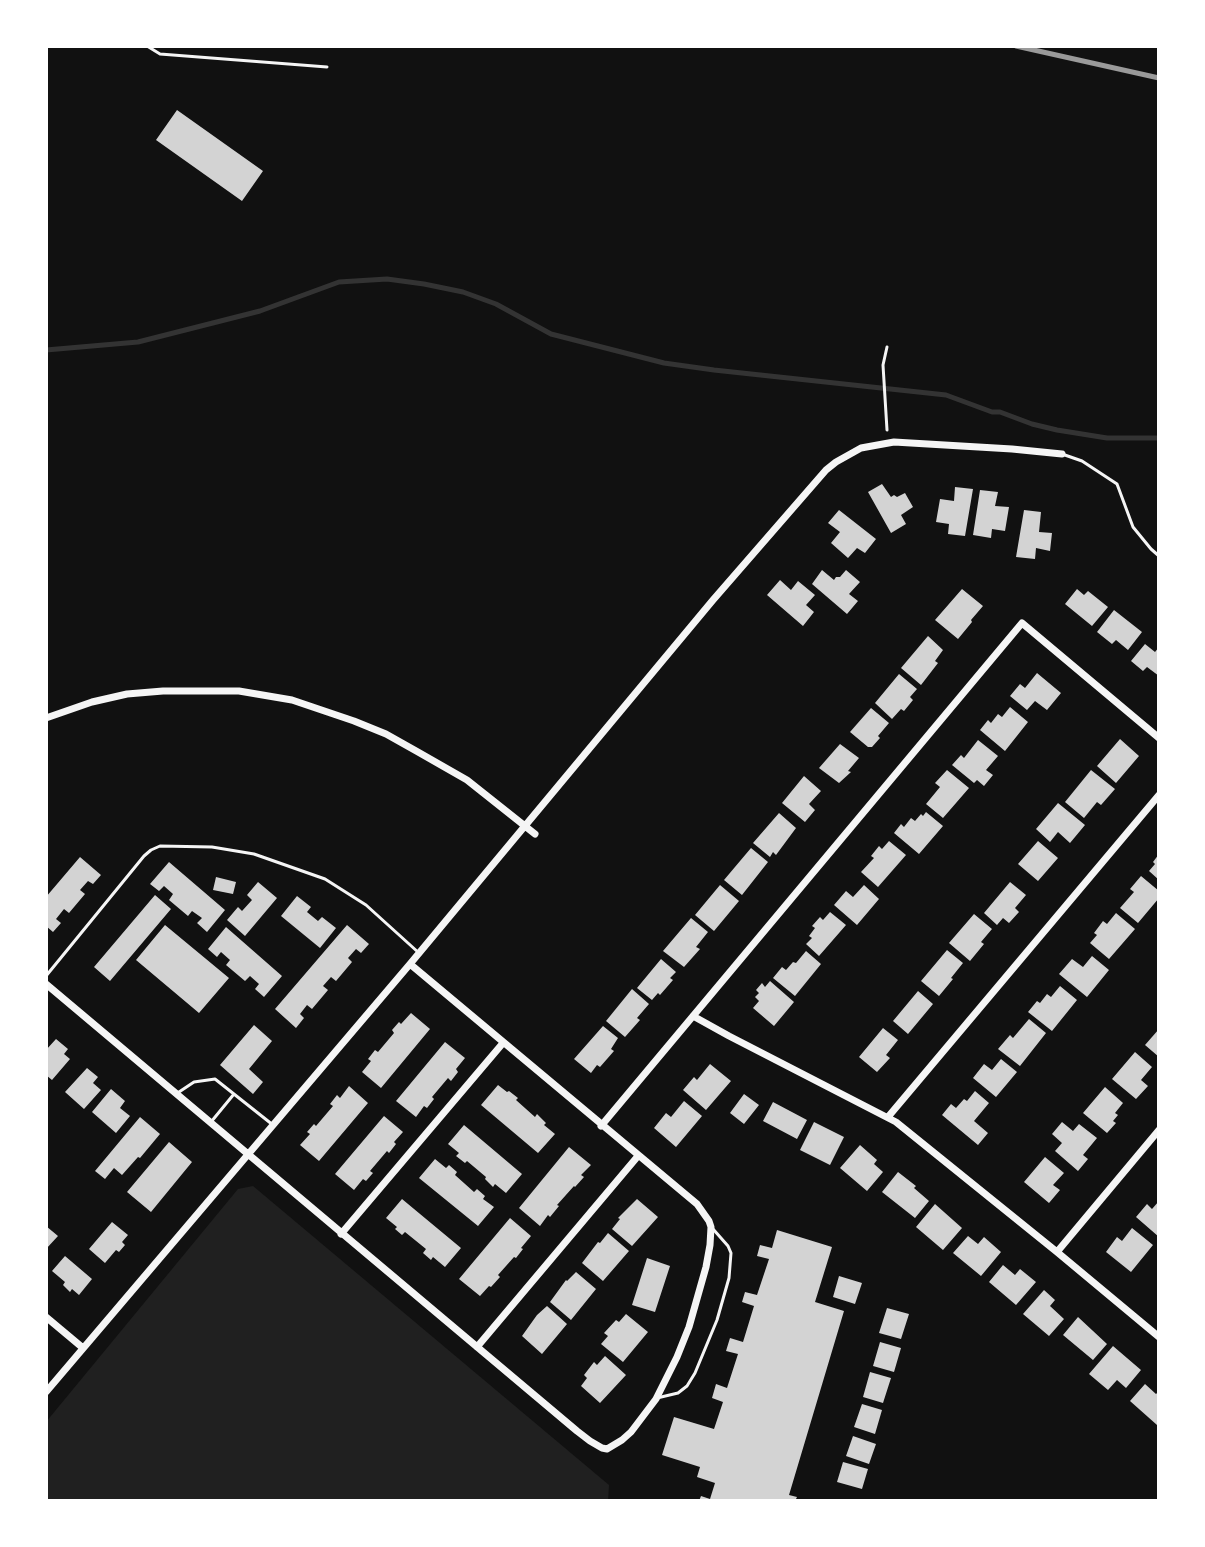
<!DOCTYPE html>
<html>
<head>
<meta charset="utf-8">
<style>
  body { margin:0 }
  #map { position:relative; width:1205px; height:1547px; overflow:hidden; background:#111; font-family:"Times New Roman",serif }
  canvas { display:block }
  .frame { position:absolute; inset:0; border:48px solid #fff; pointer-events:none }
</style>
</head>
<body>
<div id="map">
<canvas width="1205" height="1547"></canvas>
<div class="frame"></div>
</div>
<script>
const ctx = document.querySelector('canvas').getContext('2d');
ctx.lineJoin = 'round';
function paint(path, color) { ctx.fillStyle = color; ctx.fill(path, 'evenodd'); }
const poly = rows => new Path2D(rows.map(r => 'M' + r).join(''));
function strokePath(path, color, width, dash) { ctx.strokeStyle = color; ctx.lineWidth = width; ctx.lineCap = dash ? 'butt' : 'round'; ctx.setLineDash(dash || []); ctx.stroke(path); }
paint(poly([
  [253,1186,609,1485,608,1501,46,1501,46,1422,238,1189]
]), '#202020');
strokePath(poly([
  [46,350,138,342,260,311,339,282,387,279,424,284,463,292,496,304,551,334,664,363,714,370,946,395,992,412,1000,412,1032,424,1057,430,1107,438,1159,438]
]), '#333', 5);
paint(poly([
  [177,110,263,171,242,201,156,140],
  [882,484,891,497,894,495,897,497,905,493,913,507,901,515,906,524,891,533,868,492],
  [955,487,973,489,965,536,948,534,949,524,936,522,940,499,954,501],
  [980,490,998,492,995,506,1009,507,1005,531,992,529,991,538,973,535],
  [839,510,876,539,865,553,857,548,848,558,831,543,840,532,828,523],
  [1024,510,1041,512,1039,532,1052,533,1050,551,1036,548,1035,559,1016,557],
  [822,570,834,580,836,577,840,577,846,570,860,582,849,594,858,601,847,614,812,584],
  [780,580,791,590,798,581,815,595,806,605,814,612,803,626,767,595],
  [962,589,983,606,971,620,972,622,958,639,935,620],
  [1077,589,1084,595,1088,591,1108,607,1092,626,1065,604],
  [1114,610,1142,632,1128,650,1116,640,1112,644,1097,632],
  [928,636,943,650,935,661,938,663,921,685,901,668],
  [1145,644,1155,652,1159,647,1159,676,1147,667,1143,671,1131,661],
  [1037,673,1061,693,1047,710,1035,701,1027,710,1010,696,1020,684,1025,688],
  [899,674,917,689,910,697,913,700,904,711,901,709,892,719,875,703],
  [1010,707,1028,722,1005,751,980,730,988,720,991,723,998,714,1002,717],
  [871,708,889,723,878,736,880,738,872,747,868,747,850,732],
  [1120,739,1139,756,1116,783,1097,766],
  [978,740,998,756,986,770,993,775,984,786,977,780,974,783,952,765,961,755,964,758],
  [840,744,859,758,848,771,851,772,839,783,819,768],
  [947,770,969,788,943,818,926,804,940,787,935,783],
  [1091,770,1115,789,1101,805,1097,802,1084,818,1065,802],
  [804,776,821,791,809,804,815,810,805,822,782,803],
  [1058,803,1085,825,1070,843,1058,832,1050,842,1036,829],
  [926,812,943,826,919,854,894,833,901,824,904,827,911,818,915,821,921,814,923,816],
  [779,813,796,828,776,855,773,852,770,857,753,843],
  [889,841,906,855,878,887,861,872,874,858,871,856,879,846,882,849],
  [1038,841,1058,858,1038,881,1018,864],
  [751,848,768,862,742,895,724,880],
  [1159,854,1159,880,1149,871,1155,864,1153,862],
  [80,857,101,875,93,884,88,881,80,890,85,894,69,913,64,909,56,919,61,923,53,932,46,926,46,897],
  [169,862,225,910,207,932,197,923,202,918,192,911,188,916,169,900,173,894,164,886,159,891,150,884],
  [1141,876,1159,891,1159,898,1138,923,1120,908,1134,892,1130,889],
  [216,877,236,882,233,894,213,890],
  [258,882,277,898,245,936,227,920,238,907,242,911,252,900,247,895],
  [1010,882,1026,895,1015,908,1019,912,1009,923,1003,918,997,925,984,913],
  [720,885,739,901,714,931,695,915],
  [864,885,879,899,857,925,834,905,846,891,853,897],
  [155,895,171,909,110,981,94,967],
  [297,896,311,907,307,912,318,921,322,917,336,928,320,948,281,916],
  [830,912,846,925,819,956,806,944,812,938,809,936,815,928,812,926,820,917,823,920],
  [1116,913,1135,929,1109,959,1090,943,1097,935,1094,933,1103,921,1107,924],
  [974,914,992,929,981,942,984,944,970,961,949,943],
  [691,918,708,932,696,947,700,949,684,967,663,951],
  [165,925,229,978,199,1013,136,960],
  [347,925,369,944,361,953,356,949,348,958,352,962,336,981,331,977,323,986,328,990,312,1009,307,1005,300,1014,304,1018,296,1028,275,1009],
  [226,927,282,976,264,997,255,989,259,984,250,976,245,981,226,965,230,960,221,952,217,957,208,949],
  [947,950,963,963,951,978,953,979,939,996,921,981],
  [806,951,821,964,795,996,773,978,782,967,786,970,793,962,796,963],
  [1092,956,1109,970,1087,997,1059,974,1072,959,1083,967],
  [661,959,676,972,670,978,673,980,660,995,658,993,652,1000,637,988],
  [770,981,794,1002,774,1026,753,1008,759,1001,755,997,759,993,756,990,762,983,765,987],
  [1060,986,1077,1000,1052,1031,1028,1012,1037,1001,1040,1003,1047,994,1051,997],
  [632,989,649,1004,637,1018,640,1020,625,1037,606,1021],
  [918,991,933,1004,908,1034,893,1021],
  [411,1013,430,1029,381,1088,362,1072,371,1061,368,1059,375,1050,378,1052,394,1033,392,1030,399,1022,401,1024],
  [1029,1019,1046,1033,1020,1066,998,1049,1010,1035,1013,1038],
  [254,1025,272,1041,249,1069,263,1082,253,1094,220,1065],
  [603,1026,618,1038,611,1049,614,1051,600,1067,597,1065,591,1073,574,1059],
  [883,1028,898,1040,886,1055,890,1058,877,1072,859,1057],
  [1159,1029,1159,1057,1145,1045],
  [56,1039,68,1049,64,1054,70,1059,52,1080,46,1075,46,1050],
  [445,1042,465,1058,456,1069,458,1072,451,1081,448,1078,432,1097,434,1099,427,1108,424,1106,416,1117,396,1101],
  [1135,1052,1152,1067,1141,1080,1148,1086,1136,1099,1112,1079],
  [1001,1059,1017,1072,996,1097,973,1078,984,1064,992,1070],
  [710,1064,731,1081,706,1110,683,1090,694,1077,697,1080],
  [87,1068,98,1077,93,1083,101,1090,84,1109,65,1092],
  [498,1085,507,1092,509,1091,518,1098,516,1100,535,1117,537,1114,546,1123,544,1125,555,1134,538,1153,481,1105],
  [349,1086,368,1103,319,1161,300,1145,310,1134,307,1132,314,1124,316,1126,333,1106,330,1104,337,1095,340,1098],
  [1105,1087,1123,1103,1115,1113,1118,1115,1113,1121,1116,1123,1107,1133,1083,1113],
  [111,1089,125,1101,120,1108,130,1116,116,1133,92,1112],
  [975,1091,989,1103,974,1121,988,1133,978,1145,942,1115,951,1104,956,1108,964,1099,967,1101],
  [744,1094,759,1105,744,1124,730,1113],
  [684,1101,702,1116,676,1147,654,1128,666,1113,671,1117],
  [773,1102,807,1120,797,1139,763,1121],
  [384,1116,403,1132,394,1142,396,1144,389,1153,387,1151,370,1171,373,1173,366,1181,363,1179,354,1190,335,1174],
  [140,1117,160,1134,140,1158,138,1157,122,1175,114,1168,105,1179,95,1171],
  [814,1122,844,1137,830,1165,800,1150],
  [1062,1122,1073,1131,1079,1124,1097,1138,1083,1155,1088,1159,1078,1171,1055,1151,1062,1143,1052,1134],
  [464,1125,522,1174,506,1193,495,1184,493,1187,485,1179,486,1177,467,1161,465,1163,456,1156,459,1153,448,1144],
  [169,1142,192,1162,151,1212,127,1192],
  [860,1145,877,1160,874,1164,883,1172,867,1191,840,1168],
  [569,1147,591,1165,581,1175,584,1177,575,1187,574,1186,557,1205,559,1206,550,1217,548,1215,540,1226,519,1208],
  [1045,1157,1064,1173,1053,1185,1060,1190,1049,1203,1024,1182],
  [435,1159,446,1168,449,1165,457,1172,455,1175,474,1192,477,1189,485,1196,483,1199,494,1207,478,1226,419,1178],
  [898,1172,916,1186,914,1188,929,1201,915,1218,882,1192],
  [402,1199,461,1248,445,1267,433,1257,431,1260,423,1253,426,1249,405,1232,402,1235,395,1229,397,1227,386,1218],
  [637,1199,658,1217,632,1246,612,1229,620,1219,618,1218],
  [1159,1201,1159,1237,1136,1217,1147,1204,1152,1209],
  [935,1204,962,1228,943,1250,916,1227],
  [510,1218,531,1236,521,1248,523,1249,516,1258,514,1257,498,1275,500,1277,491,1287,489,1286,480,1296,459,1279],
  [112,1222,128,1235,122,1242,125,1245,119,1252,116,1250,105,1263,89,1249],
  [46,1226,58,1236,46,1249],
  [1132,1228,1153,1245,1131,1272,1106,1252,1117,1237,1122,1241],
  [777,1230,832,1247,815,1302,844,1311,789,1495,797,1497,795,1501,699,1501,701,1496,710,1499,715,1483,697,1477,700,1467,662,1455,674,1417,714,1429,723,1402,712,1398,716,1384,727,1388,738,1354,726,1351,730,1338,743,1342,754,1306,742,1302,745,1292,757,1295,769,1259,757,1256,760,1245,772,1248],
  [608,1233,629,1251,603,1281,582,1263,598,1242,600,1243],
  [968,1236,978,1244,984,1237,1001,1252,981,1276,953,1253],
  [65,1256,92,1279,79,1295,72,1289,70,1292,63,1285,65,1282,52,1271],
  [647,1258,670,1266,655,1312,632,1305],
  [1003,1265,1015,1275,1020,1269,1036,1282,1016,1305,989,1282],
  [576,1272,596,1289,571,1320,550,1302,566,1280,567,1281],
  [839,1276,862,1283,855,1304,833,1297],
  [1044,1290,1055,1300,1050,1306,1064,1319,1049,1336,1023,1314],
  [547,1306,567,1324,542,1354,522,1336,537,1315],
  [887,1308,909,1314,901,1339,879,1333],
  [626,1314,648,1332,623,1362,601,1344,608,1336,604,1333,616,1320,619,1322],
  [1078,1317,1107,1344,1093,1360,1063,1335],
  [880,1342,901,1348,894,1372,873,1366],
  [1113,1346,1141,1370,1126,1388,1117,1380,1108,1390,1089,1374],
  [605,1356,626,1375,600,1403,581,1386,587,1378,584,1375,594,1362,597,1365],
  [870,1372,891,1378,883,1403,863,1397],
  [1145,1384,1156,1394,1159,1391,1159,1423,1157,1425,1130,1401],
  [862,1404,882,1410,875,1434,854,1427],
  [853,1436,876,1444,869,1464,846,1456],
  [843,1462,868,1469,862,1489,837,1482]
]), '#d3d3d3');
strokePath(poly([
  [887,347,883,365,887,430]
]), '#f5f5f5', 3);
strokePath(poly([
  [147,46,160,54,327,67],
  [1062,454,1082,461,1117,484,1133,527,1151,549,1159,556],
  [46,976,144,856,151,850,160,846,212,847,254,854,325,879,366,905,419,953],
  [176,1094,194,1082,215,1079,273,1125],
  [211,1122,234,1094],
  [657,1398,678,1393,687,1386,695,1373,717,1320,729,1278,731,1253,728,1246,713,1229]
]), '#f5f5f5', 3);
strokePath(poly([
  [46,718,92,702,127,694,163,691,239,691,292,700,354,721,386,734,418,752,467,780,535,834],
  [46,984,577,1431,590,1441,602,1448,607,1449,622,1440,631,1432,656,1399,677,1357,689,1327,706,1267,710,1245,711,1227,709,1221,697,1204,410,964],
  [693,1016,729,1036,896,1122,1057,1252,1159,1337],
  [888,1117,1159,795],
  [601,1126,1022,623,1159,738],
  [341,1234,503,1043],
  [1057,1252,1159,1130],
  [46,1317,83,1348],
  [477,1347,638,1156],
  [46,1392,410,964,713,600,826,470,836,462,861,448,894,442,1012,449,1062,454]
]), '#f5f5f5', 7);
strokePath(poly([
  [1016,46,1159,78]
]), '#9a9a9a', 5);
</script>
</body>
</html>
